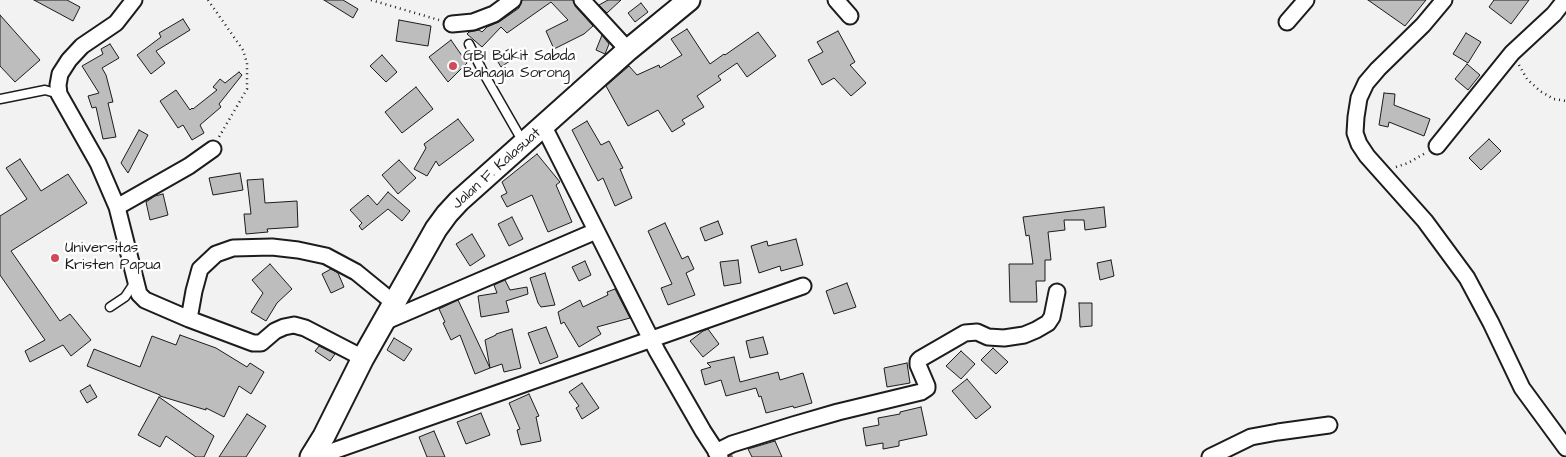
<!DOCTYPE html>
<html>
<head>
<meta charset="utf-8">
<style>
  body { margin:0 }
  canvas { display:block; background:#f2f2f2 }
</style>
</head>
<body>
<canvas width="1566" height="457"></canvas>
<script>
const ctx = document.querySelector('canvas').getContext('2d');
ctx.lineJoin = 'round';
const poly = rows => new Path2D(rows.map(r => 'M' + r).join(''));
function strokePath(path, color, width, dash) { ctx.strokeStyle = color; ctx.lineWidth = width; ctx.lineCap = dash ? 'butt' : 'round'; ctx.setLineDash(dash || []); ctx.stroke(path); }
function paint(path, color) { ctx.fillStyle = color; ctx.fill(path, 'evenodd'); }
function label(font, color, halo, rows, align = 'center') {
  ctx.font = font + ' "Architects Daughter",sans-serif'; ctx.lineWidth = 4.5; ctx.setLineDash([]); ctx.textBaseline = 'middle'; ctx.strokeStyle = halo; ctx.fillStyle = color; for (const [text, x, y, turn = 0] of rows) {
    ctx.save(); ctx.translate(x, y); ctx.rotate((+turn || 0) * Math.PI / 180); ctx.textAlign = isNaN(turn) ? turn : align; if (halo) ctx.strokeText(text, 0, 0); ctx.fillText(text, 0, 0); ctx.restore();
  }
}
strokePath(poly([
  [725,451,731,457]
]), '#707070', 4);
const building = poly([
  [34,0,67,0,80,7,73,21,34,0],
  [324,0,343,0,358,9,353,18,324,0],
  [522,0,573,0,575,6,593,26,584,34,554,49,546,31,568,20,551,2,507,33,501,27,482,47,467,34,469,32,479,30,482,32,487,27,499,22,519,8,522,0],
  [608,0,621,0,607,13,599,5,608,0],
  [1368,0,1426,0,1405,26,1368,0],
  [1494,0,1529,0,1511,24,1489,7,1494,0],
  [641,3,648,12,635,22,628,13,641,3],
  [0,15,40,60,15,82,0,66,0,15],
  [183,19,190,30,156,51,165,63,151,74,137,55,161,37,159,33,183,19],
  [399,20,431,26,428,46,396,41,399,20],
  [687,29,710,64,724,54,725,55,758,32,776,56,747,77,737,63,718,76,721,80,697,96,704,107,682,120,685,124,672,132,658,110,628,126,606,86,629,66,637,75,659,65,660,68,682,55,671,39,687,29],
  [838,31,855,62,850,65,866,83,851,96,834,78,822,85,808,60,823,52,817,42,838,31],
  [1466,33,1481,42,1468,63,1453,54,1466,33],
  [602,35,609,44,605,54,596,50,602,35],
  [451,40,467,63,448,82,429,57,451,40],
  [110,44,119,58,102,68,106,75,113,102,108,103,116,137,103,139,96,107,92,108,88,96,99,93,82,66,103,54,101,49,110,44],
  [511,48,517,56,501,67,495,57,511,48],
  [382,55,397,72,386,82,370,66,382,55],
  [1467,64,1480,75,1468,90,1455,79,1467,64],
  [239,72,242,75,219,104,221,107,200,125,204,133,192,140,183,125,178,128,160,101,176,90,190,110,192,108,193,109,217,90,213,87,220,79,225,83,239,72],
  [416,87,433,109,402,133,385,112,416,87],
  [1384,93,1395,94,1394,105,1430,119,1424,136,1389,122,1388,127,1379,125,1384,93],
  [458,119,474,140,439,166,436,161,427,176,414,169,426,148,424,144,458,119],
  [587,121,601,145,609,141,623,168,620,169,632,198,615,206,603,178,598,181,572,130,587,121],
  [139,130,148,135,128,173,121,163,139,130],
  [1489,139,1501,151,1481,170,1469,158,1489,139],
  [537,154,560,182,556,185,572,222,548,232,532,195,507,207,501,196,507,193,502,182,537,154],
  [20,159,41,191,68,174,87,203,11,251,60,321,70,314,91,340,71,356,63,345,30,362,25,351,45,340,0,275,0,216,27,199,6,168,20,159],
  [399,160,416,178,398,194,382,175,399,160],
  [240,173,243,190,213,195,209,178,240,173],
  [263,179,265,203,297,201,298,227,267,229,268,232,246,234,244,214,251,214,247,180,263,179],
  [388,192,410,211,402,221,388,209,362,230,359,226,362,223,350,210,368,195,377,205,388,192],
  [163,194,168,215,150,220,146,202,155,196,163,194],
  [1104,207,1106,227,1085,230,1084,220,1064,220,1065,230,1048,232,1051,260,1045,260,1045,281,1036,281,1037,302,1010,302,1009,264,1033,264,1029,235,1026,236,1023,217,1104,207],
  [512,217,523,239,509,246,498,224,512,217],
  [718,221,723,234,705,241,700,228,718,221],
  [665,223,682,259,688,256,694,269,686,273,695,295,668,305,661,288,672,284,648,231,665,223],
  [472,234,485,256,470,266,456,244,472,234],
  [796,239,803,265,781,271,780,266,759,273,751,246,767,241,768,246,796,239],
  [738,260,741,283,724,286,720,262,738,260],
  [1111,260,1114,276,1100,280,1097,263,1111,260],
  [585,261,591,275,579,281,572,267,585,261],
  [270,264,292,289,277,303,266,321,251,312,263,293,252,280,270,264],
  [331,269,338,273,344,287,331,293,322,274,331,269],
  [545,273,555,305,541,307,538,303,530,278,545,273],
  [505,280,510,290,527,287,528,294,506,301,509,312,481,317,478,296,497,293,494,285,505,280],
  [847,283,856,307,834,314,826,291,847,283],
  [615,289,630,318,597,327,601,334,579,347,564,322,561,324,558,312,580,300,583,307,608,295,607,292,615,289],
  [458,300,490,368,475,374,460,335,451,340,443,323,445,322,439,309,458,300],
  [1079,303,1092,303,1092,326,1080,327,1079,303],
  [546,327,558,357,540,364,528,333,546,327],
  [512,329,521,368,504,372,502,364,490,368,485,340,496,335,496,334,512,329],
  [708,329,719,344,703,357,690,341,703,331,708,329],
  [180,335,216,348,247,367,250,363,264,372,251,394,239,386,224,417,206,408,206,410,160,396,160,395,87,366,94,349,140,367,152,336,176,345,180,335],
  [763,337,768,354,750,358,746,341,763,337],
  [394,338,412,349,404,361,387,350,394,338],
  [319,346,335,354,330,361,315,351,319,346],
  [993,348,1008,362,996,374,981,360,993,348],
  [961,351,975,364,961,379,946,366,961,351],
  [734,357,740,382,778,372,780,380,803,373,812,403,794,408,793,406,766,413,761,396,759,397,756,388,726,396,721,380,705,385,701,370,711,367,707,363,734,357],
  [907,363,910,383,887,387,884,368,907,363],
  [967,379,991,407,976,419,952,391,967,379],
  [582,383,599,408,582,419,576,408,579,406,569,392,582,383],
  [90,385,97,397,87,403,80,391,90,385],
  [529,394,539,416,536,417,541,441,521,445,517,430,520,429,509,403,529,394],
  [159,397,214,436,204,457,196,457,166,436,160,447,138,435,159,397],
  [921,407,927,435,899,441,899,446,883,449,883,443,866,446,863,428,879,425,878,418,900,414,900,412,921,407],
  [481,413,490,435,466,444,457,422,481,413],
  [247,414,266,426,246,457,219,457,247,414],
  [434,431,445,457,427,457,419,437,434,431],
  [775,441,782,457,752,457,748,449,775,441]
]);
paint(building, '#bdbdbd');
strokePath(building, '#1c1c1c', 1);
const lane = poly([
  [469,44,484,74,523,142],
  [0,99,45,90,59,94],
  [110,307,125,297,135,282]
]);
const street = poly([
  [134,0,116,23,82,46,69,60,60,74,58,85,59,94,98,163,117,207,139,294,145,300,189,319,253,343,261,343,275,331,284,327,294,325,305,328,363,358],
  [582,0,628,50],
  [836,0,850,16],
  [1444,0,1423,25,1378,69,1366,83,1359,98,1356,117,1355,133,1359,144,1367,156,1425,221,1467,278,1491,323,1522,388,1566,448],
  [1287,22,1306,0],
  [452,24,473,22,494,14,513,0],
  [544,127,657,351,703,431,720,457],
  [1437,146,1512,53,1554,14,1565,0],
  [117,207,189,166,213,149],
  [189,319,194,291,200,269,216,254,233,248,272,247,298,250,326,256,356,272,394,303],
  [384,322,596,231],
  [716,452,732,444,793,425,838,412,921,392,927,388,927,386,918,365,918,361,920,359,965,333,977,332,988,337,1004,338,1024,335,1036,330,1048,323,1052,317,1057,292],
  [316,457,803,286],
  [1210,457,1251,437,1278,432,1329,425]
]);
const secondary = poly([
  [311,457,324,436,363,358,436,229,447,214,459,201,628,50,689,0]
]);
strokePath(lane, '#1c1c1c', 11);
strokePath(street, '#1c1c1c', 19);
strokePath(secondary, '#1c1c1c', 25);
strokePath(poly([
  [208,0,243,50,247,63,247,89,219,137],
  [371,0,439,20],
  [1519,65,1527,79,1540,91,1554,99,1566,101],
  [1396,167,1408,163,1427,152]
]), '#1c1c1c', 2.5, [1, 4]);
strokePath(lane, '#fff', 8);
strokePath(street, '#fff', 15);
strokePath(secondary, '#fff', 21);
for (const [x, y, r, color] of [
  [453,66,5,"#d1495b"],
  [55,258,5,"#d1495b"]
]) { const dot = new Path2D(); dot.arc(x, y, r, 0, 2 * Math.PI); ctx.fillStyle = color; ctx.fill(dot); strokePath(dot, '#fff', 2); }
label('15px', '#1c1c1c', '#fff', [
  ["GBI Bukit Sabda",463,57],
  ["Bahagia Sorong",463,74],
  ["Universitas",65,249],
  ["Kristen Papua",65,266]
], 'left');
label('15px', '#1c1c1c', '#fff', [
  ["Jalan F. Kalasuat",497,169,-42]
]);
</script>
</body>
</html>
